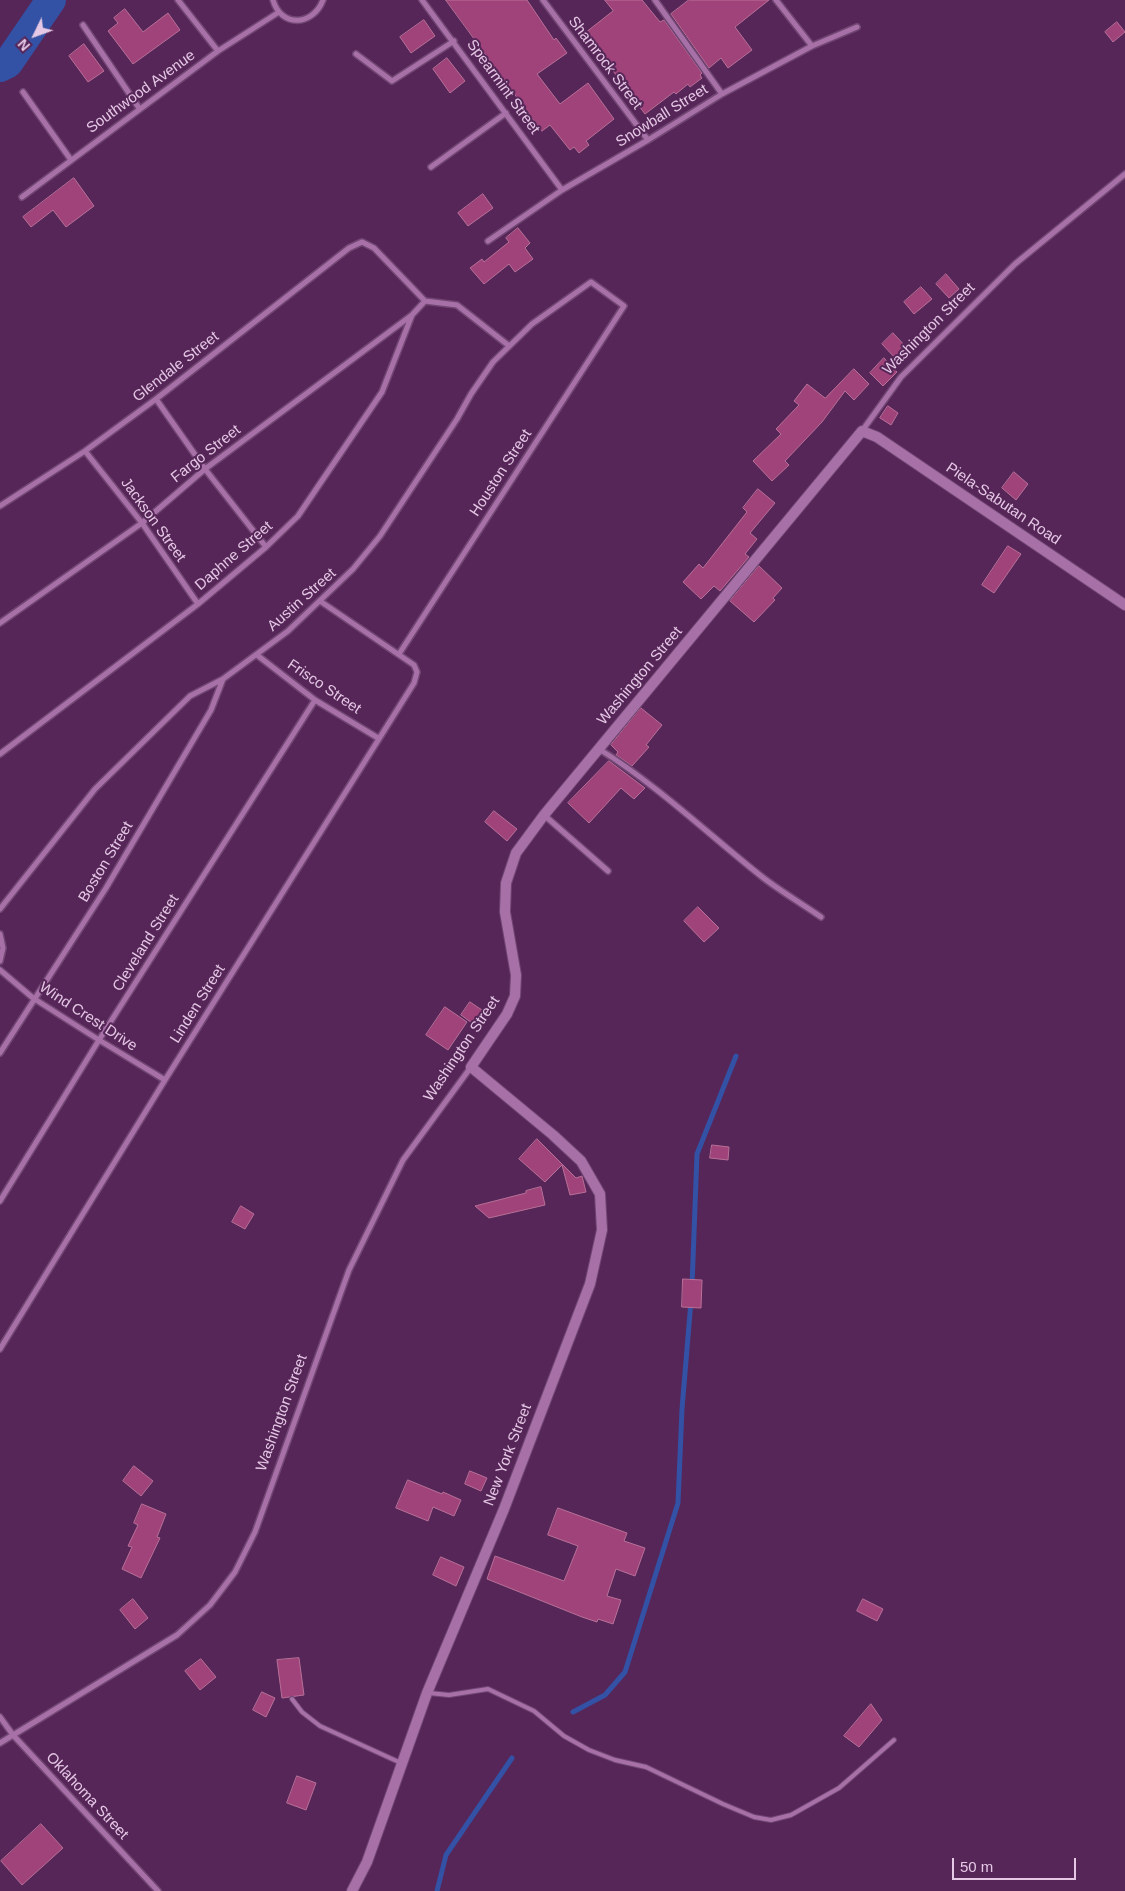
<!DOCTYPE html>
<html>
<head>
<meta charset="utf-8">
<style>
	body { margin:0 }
	#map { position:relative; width:1125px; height:1891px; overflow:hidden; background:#562658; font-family:Arial,sans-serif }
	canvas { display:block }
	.north { position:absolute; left:10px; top:10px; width:50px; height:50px; -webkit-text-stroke:4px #562658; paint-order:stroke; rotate:228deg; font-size:14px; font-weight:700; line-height:20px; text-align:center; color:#e5c8e5 }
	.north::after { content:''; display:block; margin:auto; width:18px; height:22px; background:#e5c8e5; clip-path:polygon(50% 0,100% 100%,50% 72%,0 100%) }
	.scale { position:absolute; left:952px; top:1858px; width:124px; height:22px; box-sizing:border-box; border:2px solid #e5c8e5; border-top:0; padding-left:6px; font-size:15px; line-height:18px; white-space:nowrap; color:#e5c8e5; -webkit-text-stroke:4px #562658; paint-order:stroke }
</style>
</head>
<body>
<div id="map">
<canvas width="1125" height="1891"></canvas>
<div class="north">N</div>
<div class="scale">50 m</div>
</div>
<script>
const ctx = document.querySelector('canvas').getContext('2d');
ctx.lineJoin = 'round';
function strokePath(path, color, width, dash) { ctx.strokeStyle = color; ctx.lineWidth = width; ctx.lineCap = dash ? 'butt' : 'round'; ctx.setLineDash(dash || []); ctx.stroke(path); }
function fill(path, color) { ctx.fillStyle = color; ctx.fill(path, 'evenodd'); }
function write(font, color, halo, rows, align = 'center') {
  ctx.font = font + ' Arial,sans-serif'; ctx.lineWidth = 4; ctx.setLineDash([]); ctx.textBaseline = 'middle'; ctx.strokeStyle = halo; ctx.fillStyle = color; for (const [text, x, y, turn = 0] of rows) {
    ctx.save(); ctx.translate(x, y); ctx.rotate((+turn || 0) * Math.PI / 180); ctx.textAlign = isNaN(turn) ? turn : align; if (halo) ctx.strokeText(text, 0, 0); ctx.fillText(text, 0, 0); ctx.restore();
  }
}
const stream = new Path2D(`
	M 692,1286 L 697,1154 L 736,1056
	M 573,1712 L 605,1695 L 625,1672 L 678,1503 L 682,1409 L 691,1301
	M 437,1891 L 446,1855 L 512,1758`);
const river = new Path2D(`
	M 0,67 L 8,63 L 51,0`);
const building = new Path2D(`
	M 446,0 L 527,0 L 554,40 L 556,38 L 567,53 L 537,74 L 560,104 L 588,83 L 614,119 L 586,141 L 589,145 L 579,153 L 574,147 L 570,150 L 550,125 L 542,131 Z
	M 605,0 L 642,0 L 660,22 L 664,20 L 702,73 L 700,75 L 702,78 L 690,87 L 688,84 L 676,94 L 674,92 L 645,114 L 585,33 L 613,11 Z
	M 689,0 L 769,0 L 735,27 L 752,50 L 728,68 L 721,58 L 709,68 L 671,14 Z
	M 125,9 L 143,32 L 168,13 L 180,30 L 133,64 L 108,31 L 118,23 L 114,18 Z
	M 424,20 L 435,36 L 411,53 L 400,37 Z
	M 1117,22 L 1125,32 L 1113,42 L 1105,32 Z
	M 84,44 L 104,71 L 88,82 L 69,56 Z
	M 447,58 L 465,81 L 450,93 L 433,69 Z
	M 74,178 L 94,206 L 66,227 L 53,210 L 31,227 L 23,217 Z
	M 483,194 L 493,208 L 468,226 L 458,213 Z
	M 518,228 L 530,243 L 525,248 L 533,259 L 515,272 L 509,264 L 484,284 L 470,268 L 482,259 L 484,262 L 509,242 L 506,238 Z
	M 946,274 L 959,289 L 949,298 L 936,284 Z
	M 921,287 L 932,299 L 914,314 L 904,302 Z
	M 893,333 L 908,349 L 897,360 L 882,344 Z
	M 884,358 L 897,372 L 883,386 L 870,373 Z
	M 854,369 L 869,384 L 854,400 L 845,391 L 822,422 L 785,461 L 789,465 L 772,481 L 753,461 L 781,434 L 776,429 L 799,405 L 794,401 L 807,384 L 825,398 Z
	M 888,406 L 898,413 L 891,425 L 880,418 Z
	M 1014,472 L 1028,484 L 1016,500 L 1002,488 Z
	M 758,489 L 775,503 L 750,533 L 757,539 L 745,554 L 749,557 L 720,591 L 714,586 L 701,599 L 683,582 L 699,564 L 703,568 L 747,512 L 743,508 Z
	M 1008,546 L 1021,554 L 994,593 L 982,585 Z
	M 759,566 L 782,588 L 773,598 L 775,600 L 754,622 L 730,601 Z
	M 641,708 L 662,725 L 646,745 L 649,747 L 632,766 L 616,755 L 618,752 L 611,745 Z
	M 609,761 L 645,788 L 634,799 L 621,788 L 589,823 L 568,803 Z
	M 494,811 L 517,829 L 507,841 L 485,822 Z
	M 698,907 L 719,928 L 704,942 L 684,921 Z
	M 470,1002 L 485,1012 L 476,1026 L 461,1015 Z
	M 445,1007 L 467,1022 L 448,1050 L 426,1035 Z
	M 537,1139 L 576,1178 L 582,1176 L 586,1192 L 570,1195 L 562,1165 L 545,1182 L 519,1159 Z
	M 712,1145 L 729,1147 L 728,1160 L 710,1158 Z
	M 541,1187 L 545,1205 L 489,1218 L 475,1206 L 526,1193 L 526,1191 Z
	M 241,1206 L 254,1214 L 245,1229 L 232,1222 Z
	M 683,1279 L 702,1280 L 701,1308 L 682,1307 Z
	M 134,1466 L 153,1481 L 141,1496 L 123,1481 Z
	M 470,1471 L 487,1478 L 481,1491 L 465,1484 Z
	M 408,1480 L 442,1494 L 443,1492 L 461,1500 L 454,1516 L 433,1507 L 428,1521 L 396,1508 Z
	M 142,1504 L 166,1514 L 157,1537 L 160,1538 L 141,1578 L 122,1569 L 132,1547 L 128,1546 L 138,1525 L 134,1523 Z
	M 558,1508 L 627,1533 L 624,1541 L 645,1548 L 635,1576 L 616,1569 L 607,1596 L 621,1600 L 613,1624 L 598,1619 L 597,1622 L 582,1617 L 487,1579 L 495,1556 L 564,1581 L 578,1546 L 548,1535 Z
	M 441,1557 L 464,1567 L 456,1586 L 433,1575 Z
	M 133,1599 L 148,1618 L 135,1629 L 120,1610 Z
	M 863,1599 L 883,1609 L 877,1621 L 857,1611 Z
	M 299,1658 L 304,1695 L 282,1698 L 277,1660 Z
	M 201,1659 L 216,1677 L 200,1690 L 185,1671 Z
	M 262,1692 L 275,1698 L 266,1717 L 253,1710 Z
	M 871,1704 L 882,1720 L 859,1747 L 844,1736 Z
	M 297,1776 L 316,1783 L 306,1810 L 287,1803 Z
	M 41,1824 L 63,1848 L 22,1885 L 1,1861 Z`);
const lane = new Path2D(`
	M 429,1693 L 449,1695 L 488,1689 L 534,1711 L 564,1736 L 589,1750 L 615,1760 L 646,1767 L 723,1804 L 754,1817 L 771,1820 L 791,1815 L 839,1788 L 894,1740
	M 292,1699 L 302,1712 L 320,1726 L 401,1763`);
const street = new Path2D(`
	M 178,0 L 218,51
	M 273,0 C 281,28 313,26 323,0
	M 422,0 L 562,190
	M 543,0 L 648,140
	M 655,0 L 722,94
	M 776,0 L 812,46
	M 83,25 L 139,108
	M 356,54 L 392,81 L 454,41
	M 23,92 L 71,160
	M 431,167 L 506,113
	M 22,197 L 218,51 L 279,12
	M 488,241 L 562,190 L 648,140 L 722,94 L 812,46 L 857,27
	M 156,399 L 205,469 L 266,547
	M 862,431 L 901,377 L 1015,264 L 1125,174
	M 85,451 L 142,523 L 198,604
	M 0,506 L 85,451 L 156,399 L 349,248 L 362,242 L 374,248 L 425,301 L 457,305 L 508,345
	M 0,623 L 142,523 L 205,469 L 412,315 L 425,301
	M 257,655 L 315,700 L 378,738
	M 599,749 C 657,785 707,833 761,876 C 780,891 801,903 821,917
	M 0,754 L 198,604 L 266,547 L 298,516 L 382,392 L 412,315
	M 544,815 L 608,871
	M 0,909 L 95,789 L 190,696 L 223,679 L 288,631 L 353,569 L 380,536 L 403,501 L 457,419 L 471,394 L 493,362 L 532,324 L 591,282 L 624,306 L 399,654
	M 0,934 L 3,948 L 0,961
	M 0,970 L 33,998 L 99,1040 L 165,1080
	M 0,1053 L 106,888 L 211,710 L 223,679
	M 0,1201 L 99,1040 L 315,700
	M 0,1349 L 165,1080 L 414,683 L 417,672 L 414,665 L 320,601
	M 0,1717 L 13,1735 L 158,1891
	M 0,1743 L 177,1635 L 210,1605 L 235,1572 L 255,1532 L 349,1270 L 403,1160 L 471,1067`);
const secondary = new Path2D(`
	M 352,1891 L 367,1862 L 427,1693 L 504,1509 L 590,1284 L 602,1230 L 600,1194 L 581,1161 L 553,1135 L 471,1067 L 507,1014 L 515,996 L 516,975 L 505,912 L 506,883 L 516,853 L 544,815 L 862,431 L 877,437 L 1125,605`);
const streetNames = [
	["Shamrock Street",605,63,53],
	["Spearmint Street",503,87,54],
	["Southwood Avenue",141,92,-36],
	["Snowball Street",662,116,-32],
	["Washington Street",929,329,-45],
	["Glendale Street",176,367,-38],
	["Fargo Street",206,454,-38],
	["Houston Street",501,473,-57],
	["Piela-Sabutan Road",1003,504,34],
	["Jackson Street",153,520,54],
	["Daphne Street",234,556,-41],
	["Austin Street",302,600,-42],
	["Washington Street",640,676,-50],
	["Frisco Street",324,687,34],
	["Boston Street",106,862,-59],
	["Cleveland Street",146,943,-58],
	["Linden Street",198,1004,-58],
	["Wind Crest Drive",88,1017,33],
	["Washington Street",462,1049,-56],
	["Washington Street",282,1413,-70],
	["New York Street",508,1455,-69],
	["Oklahoma Street",87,1796,47]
];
strokePath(stream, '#3351a5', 5);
strokePath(river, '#3351a5', 30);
fill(building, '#a1437b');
strokePath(building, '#b77097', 1);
strokePath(lane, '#714673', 6);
strokePath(street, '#714673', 8);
strokePath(secondary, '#714673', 12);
strokePath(lane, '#a771a8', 4);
strokePath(street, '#a771a8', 5);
strokePath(secondary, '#a771a8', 10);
write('15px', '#e5c8e5', '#562658', streetNames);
</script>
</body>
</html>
